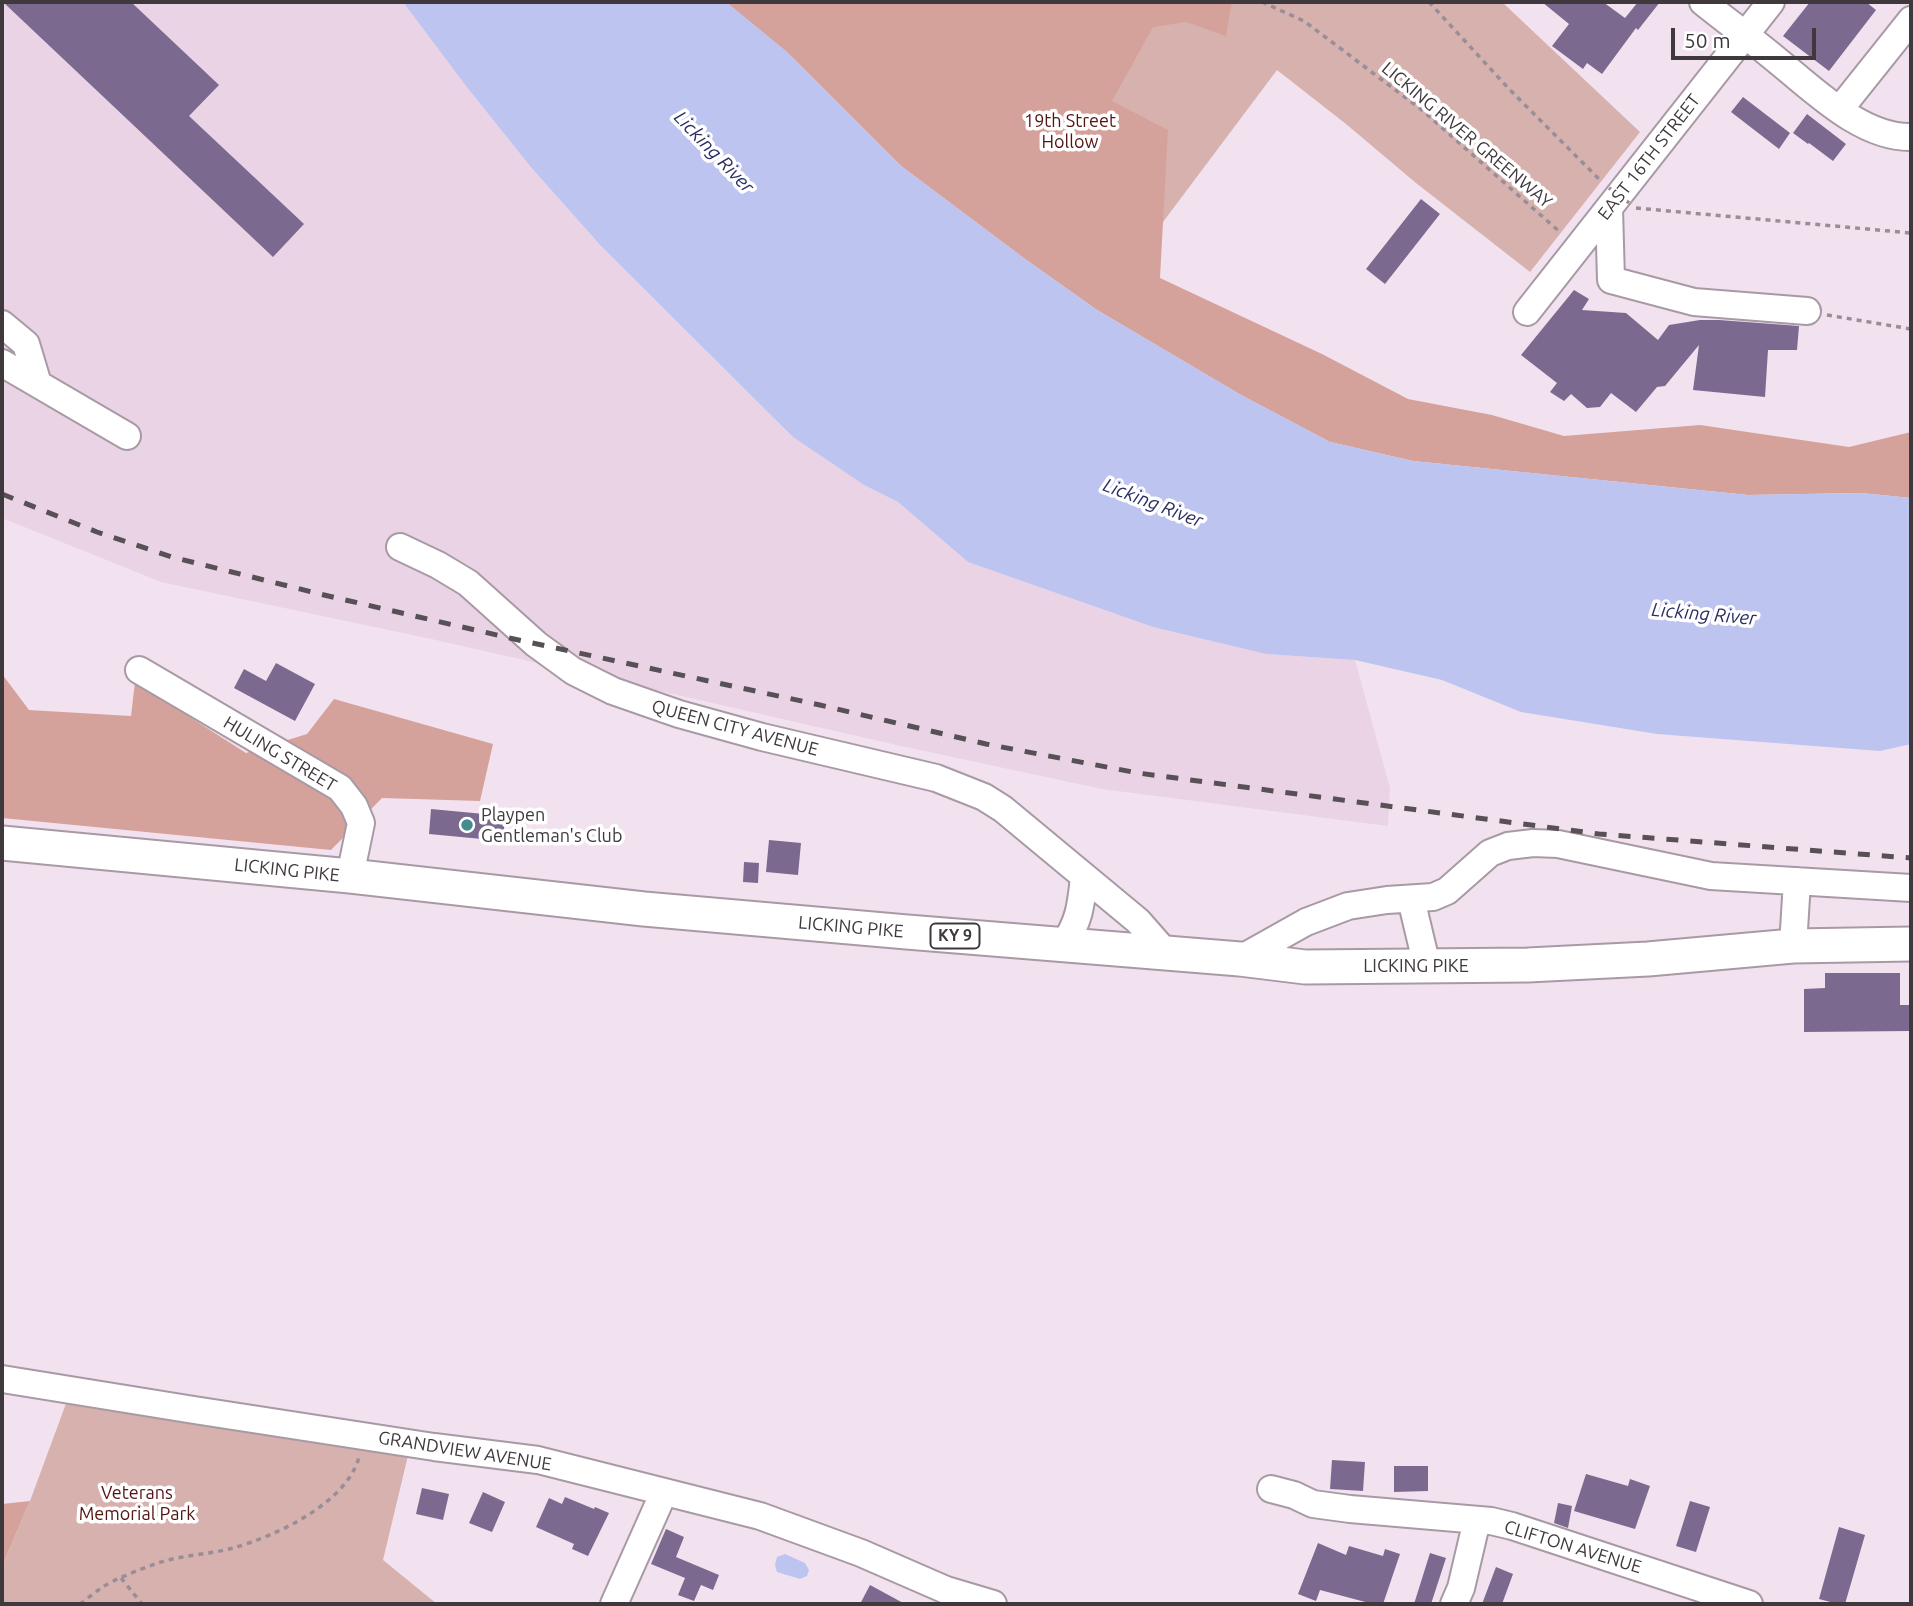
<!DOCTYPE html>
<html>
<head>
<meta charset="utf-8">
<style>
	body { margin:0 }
	#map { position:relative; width:1913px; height:1606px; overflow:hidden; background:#f2e2ef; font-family:Ubuntu,sans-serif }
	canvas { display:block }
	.frame { position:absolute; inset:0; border:4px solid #3f393d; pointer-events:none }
	.scale { position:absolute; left:1671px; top:28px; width:145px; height:32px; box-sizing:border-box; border:4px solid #3f393d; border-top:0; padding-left:9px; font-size:21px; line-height:24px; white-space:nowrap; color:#3f393d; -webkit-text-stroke:5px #fff; paint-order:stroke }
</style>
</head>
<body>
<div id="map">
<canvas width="1913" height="1606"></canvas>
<div class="frame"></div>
<div class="scale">50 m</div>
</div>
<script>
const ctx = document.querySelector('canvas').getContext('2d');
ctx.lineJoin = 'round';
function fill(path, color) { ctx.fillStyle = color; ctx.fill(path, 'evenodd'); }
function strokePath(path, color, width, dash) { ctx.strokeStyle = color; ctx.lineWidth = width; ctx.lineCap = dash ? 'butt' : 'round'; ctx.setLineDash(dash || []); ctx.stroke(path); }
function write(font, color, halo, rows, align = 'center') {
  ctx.font = font + ' Ubuntu,sans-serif'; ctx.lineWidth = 7; ctx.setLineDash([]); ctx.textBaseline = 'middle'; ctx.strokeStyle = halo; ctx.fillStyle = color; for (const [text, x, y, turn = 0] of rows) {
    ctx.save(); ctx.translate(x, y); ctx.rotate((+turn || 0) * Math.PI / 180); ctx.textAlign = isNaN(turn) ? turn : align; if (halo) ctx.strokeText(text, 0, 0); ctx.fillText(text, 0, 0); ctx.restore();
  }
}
const built = new Path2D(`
	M 2,2 L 403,2 L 466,86 L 530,166 L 601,246 L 793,437 L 864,485 L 898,502 L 968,562 L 1153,627 L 1266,654 L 1355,660 L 1390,788 L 1388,826 L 1102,789 L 901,746 L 436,640 L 161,582 L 2,518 Z`);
const green = new Path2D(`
	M 726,2 L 1502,2 L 1640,132 L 1530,272 L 1416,183 L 1346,124 L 1277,70 L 1097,310 Z
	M 71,1390 L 411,1443 L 383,1560 L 437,1604 L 2,1604 L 2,1566 L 30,1501 Z`);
const forest = new Path2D(`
	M 726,2 L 1232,2 L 1226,36 L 1186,22 L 1153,27 L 1112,101 L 1168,130 L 1160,278 L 1322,354 L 1408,399 L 1492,415 L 1564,436 L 1700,425 L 1849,447 L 1911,432 L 1911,498 L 1861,493 L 1748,495 L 1413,461 L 1330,442 L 1241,395 L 1097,310 L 1025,259 L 901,166 L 786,51 Z
	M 2,674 L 29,710 L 131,716 L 135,682 L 246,753 L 307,734 L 334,699 L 493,744 L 480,801 L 382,798 L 331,850 L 2,818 Z
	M 30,1501 L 2,1566 L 2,1504 Z`);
const water = new Path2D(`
	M 403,2 L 726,2 L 786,51 L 901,166 L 1025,259 L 1097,310 L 1241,395 L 1330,442 L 1413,461 L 1748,495 L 1861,493 L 1911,498 L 1911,744 L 1880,751 L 1657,734 L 1521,712 L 1442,680 L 1355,660 L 1266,654 L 1153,627 L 968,562 L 898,502 L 864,485 L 793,437 L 601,246 L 530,166 L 466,86 Z
	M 785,1554 L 805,1563 L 809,1570 L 807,1576 L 800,1579 L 777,1572 L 775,1565 L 777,1557 Z`);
const building = new Path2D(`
	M 3,2 L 131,2 L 219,85 L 189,116 L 304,224 L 273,257 Z
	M 1542,2 L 1603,2 L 1625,18 L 1638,2 L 1660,2 L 1638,30 L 1636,28 L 1602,74 L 1587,63 L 1583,69 L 1552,46 L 1569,24 Z
	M 1810,2 L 1866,2 L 1876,10 L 1829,71 L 1783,36 Z
	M 1743,97 L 1790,133 L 1779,149 L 1731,112 Z
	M 1807,114 L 1846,144 L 1833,161 L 1809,143 L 1808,144 L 1793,133 Z
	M 1421,199 L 1440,214 L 1385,284 L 1366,269 Z
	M 1574,290 L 1589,299 L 1582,310 L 1626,313 L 1658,340 L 1669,325 L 1700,320 L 1719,320 L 1799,326 L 1797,350 L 1768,350 L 1765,397 L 1693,390 L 1699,345 L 1665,386 L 1657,387 L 1636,412 L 1611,393 L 1600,407 L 1587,408 L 1571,394 L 1564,401 L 1550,392 L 1557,383 L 1521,355 Z
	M 276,663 L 315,684 L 295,721 L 234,688 L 244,669 L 266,681 Z
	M 431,809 L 505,816 L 503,841 L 429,834 Z
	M 769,840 L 801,843 L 798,875 L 766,872 Z
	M 744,862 L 759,863 L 758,883 L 743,882 Z
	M 1825,973 L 1900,973 L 1900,1005 L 1911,1005 L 1911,1031 L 1804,1032 L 1804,989 L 1825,988 Z
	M 1332,1460 L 1365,1462 L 1363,1491 L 1330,1489 Z
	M 1394,1466 L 1428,1466 L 1428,1491 L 1394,1492 Z
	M 1586,1474 L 1628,1486 L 1630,1479 L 1650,1486 L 1635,1529 L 1574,1511 Z
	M 422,1488 L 449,1494 L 443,1520 L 416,1514 Z
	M 483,1492 L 505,1502 L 492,1532 L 469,1523 Z
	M 565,1497 L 594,1509 L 595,1507 L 609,1513 L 588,1556 L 572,1549 L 574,1544 L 536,1527 L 549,1498 L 562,1504 Z
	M 1690,1501 L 1710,1507 L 1696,1552 L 1676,1546 Z
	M 1558,1503 L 1572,1506 L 1568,1528 L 1554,1523 Z
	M 1839,1527 L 1865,1535 L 1845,1604 L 1838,1604 L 1819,1599 Z
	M 666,1529 L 684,1537 L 676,1557 L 719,1575 L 713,1590 L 701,1585 L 694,1601 L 678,1595 L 685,1578 L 651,1564 Z
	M 1318,1543 L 1346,1555 L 1349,1546 L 1383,1556 L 1385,1549 L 1400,1554 L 1383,1604 L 1373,1604 L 1320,1590 L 1316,1601 L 1298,1594 Z
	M 1430,1553 L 1446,1558 L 1431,1604 L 1414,1604 Z
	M 1496,1567 L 1513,1574 L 1502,1604 L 1482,1604 Z
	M 870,1585 L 905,1604 L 860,1604 Z`);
const path = new Path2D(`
	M 1262,2 L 1304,21 L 1422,110 L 1561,233
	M 1429,2 L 1510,90 L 1602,182
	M 1636,208 L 1911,233
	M 1827,315 L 1911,329
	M 121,1578 L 142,1604
	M 80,1604 C 87,1599 94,1593 101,1588 C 115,1579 138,1570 155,1564 C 179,1555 208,1555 233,1548 C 276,1536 347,1503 359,1457`);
const minor = new Path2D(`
	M 1703,2 C 1728,22 1754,41 1779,62 C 1815,91 1862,138 1911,137
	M 1840,109 L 1911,20
	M 1609,208 L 1611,280 L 1694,302 L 1807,311
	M 1527,312 L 1771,2
	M 2,324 L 26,344 L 38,384
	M 2,363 L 127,436
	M 400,547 L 438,565 L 468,583 L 536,644 L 573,671 L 613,691 L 679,714 L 762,737 L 936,778 L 984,797 L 1003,809 L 1138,921 L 1166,953
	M 139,670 L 340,788 L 354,806 L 361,823 L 350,876
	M 1411,899 L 1427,966
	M 1064,944 C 1080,920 1081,904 1084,877
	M 1793,946 L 1797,881
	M 1240,959 L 1306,922 L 1348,906 L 1387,900 L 1433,897 L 1447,891 L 1490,853 L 1508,846 L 1533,843 L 1558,844 L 1711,876 L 1911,888
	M 2,1379 L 194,1410 L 434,1447 L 538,1460 L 760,1516 L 861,1553 L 946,1590 L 993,1604
	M 1271,1489 L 1294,1495 L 1313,1504 L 1350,1509 L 1491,1521 L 1512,1526 L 1749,1604
	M 614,1604 L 664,1492
	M 1454,1604 L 1461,1588 L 1477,1520`);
const major = new Path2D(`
	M 2,843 L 350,876 L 644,909 L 907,932 L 1240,959 L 1305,967 L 1528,965 L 1648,959 L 1793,946 L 1911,944`);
const rail = new Path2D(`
	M 2,494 L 97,532 L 172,557 L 324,595 L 514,639 L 820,705 L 986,744 L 1138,773 L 1599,834 L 1911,858`);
const pathBridge = new Path2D(`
	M 1609,188 L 1632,205`);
const markers = [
	[467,825,7,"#448c8d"]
];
const shields = [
	[955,936,49]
];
const shieldNames = [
	["KY 9",955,936]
];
const parkNames = [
	["19th Street",1070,121],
	["Hollow",1070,142],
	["Veterans",137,1493],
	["Memorial Park",137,1514]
];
const streetNames = [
	["LICKING RIVER GREENWAY",1467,135,40],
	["EAST 16TH STREET",1649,157,-52],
	["QUEEN CITY AVENUE",735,728,15],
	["HULING STREET",280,754,31],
	["LICKING PIKE",287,870,6],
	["LICKING PIKE",851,927,5],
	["LICKING PIKE",1416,966],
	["GRANDVIEW AVENUE",465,1451,9],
	["CLIFTON AVENUE",1573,1547,17]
];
const poiNames = [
	["Playpen",481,815],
	["Gentleman's Club",481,836]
];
const waterNames = [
	["Licking River",714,152,46],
	["Licking River",1153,503,21],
	["Licking River",1704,614,5]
];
fill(built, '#e9d3e5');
fill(green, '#d6b1ad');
fill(forest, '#d5a29b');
fill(water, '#bdc4f0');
fill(building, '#7b6990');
strokePath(minor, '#a89aa5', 30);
strokePath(major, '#a89aa5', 37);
strokePath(path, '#998e97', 3.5, [5, 5]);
strokePath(minor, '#fff', 26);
strokePath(major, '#fff', 33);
strokePath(rail, '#575055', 5, [12, 12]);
strokePath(pathBridge, '#998e97', 3.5, [5, 5]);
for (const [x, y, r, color] of markers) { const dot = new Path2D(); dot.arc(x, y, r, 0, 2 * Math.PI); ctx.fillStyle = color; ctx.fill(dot); strokePath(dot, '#fff', 2.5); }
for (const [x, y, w] of shields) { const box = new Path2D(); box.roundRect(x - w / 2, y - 12.5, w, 25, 5); ctx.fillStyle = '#fff'; ctx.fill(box); strokePath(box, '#3f393d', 2); }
write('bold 16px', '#3f393d', null, shieldNames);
write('18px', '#531513', '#fff', parkNames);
write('18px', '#3f393d', '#fff', streetNames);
write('18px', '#3f393d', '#fff', poiNames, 'left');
write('italic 19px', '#2b2d63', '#fff', waterNames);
</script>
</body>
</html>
